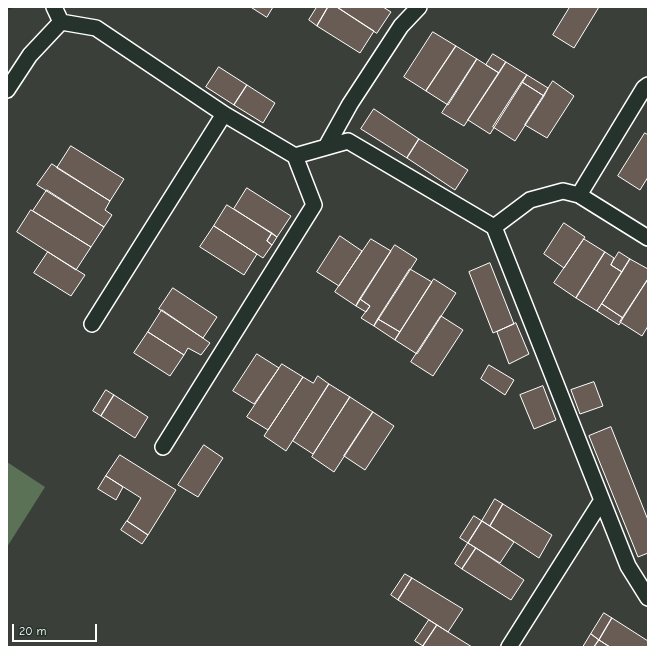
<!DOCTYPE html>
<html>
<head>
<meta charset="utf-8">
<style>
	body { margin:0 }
	#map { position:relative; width:655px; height:654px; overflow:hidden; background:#26332d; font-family:"Comic Neue",sans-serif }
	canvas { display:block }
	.frame { position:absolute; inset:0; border:8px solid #fff; pointer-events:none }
	.scale { position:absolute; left:12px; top:624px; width:85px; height:18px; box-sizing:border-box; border:2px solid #fff; border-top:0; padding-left:5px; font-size:12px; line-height:14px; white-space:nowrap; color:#fff; -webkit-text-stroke:3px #26332d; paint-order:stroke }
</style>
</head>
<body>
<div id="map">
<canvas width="655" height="654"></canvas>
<div class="frame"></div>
<div class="scale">20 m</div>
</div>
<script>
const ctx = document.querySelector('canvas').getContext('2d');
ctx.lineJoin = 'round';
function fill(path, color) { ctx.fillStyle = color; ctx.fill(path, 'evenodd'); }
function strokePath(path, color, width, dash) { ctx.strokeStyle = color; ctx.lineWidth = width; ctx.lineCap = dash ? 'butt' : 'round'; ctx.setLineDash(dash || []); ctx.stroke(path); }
const built = new Path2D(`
	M 15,7 L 648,7 L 648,647 L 7,647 L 7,11 Z`);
const green = new Path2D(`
	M 7,462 L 45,487 L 7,547 Z`);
const building = new Path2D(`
	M 251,7 L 273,7 L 267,17 Z
	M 317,7 L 328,7 L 317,26 L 309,20 Z
	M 328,7 L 337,7 L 374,31 L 360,53 L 317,26 Z
	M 337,7 L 383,7 L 391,12 L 377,33 Z
	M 570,7 L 599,7 L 574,48 L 553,35 Z
	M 433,32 L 456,46 L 426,91 L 404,77 Z
	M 456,46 L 477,59 L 448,105 L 426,91 Z
	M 493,54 L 506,62 L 499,73 L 486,65 Z
	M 477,59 L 499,73 L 464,126 L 442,113 Z
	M 506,62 L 527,75 L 490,134 L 468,120 Z
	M 219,67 L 247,85 L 234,105 L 206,87 Z
	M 527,75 L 548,88 L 544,96 L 522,82 Z
	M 553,81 L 574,96 L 547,138 L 525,125 Z
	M 522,82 L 544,96 L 515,141 L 493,127 Z
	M 247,85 L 275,103 L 263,123 L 234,105 Z
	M 374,109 L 419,139 L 407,158 L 361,129 Z
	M 645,133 L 648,135 L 648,177 L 640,190 L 618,176 Z
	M 419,139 L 468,170 L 455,190 L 407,158 Z
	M 71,146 L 124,179 L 110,201 L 57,168 Z
	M 52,164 L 110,201 L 105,210 L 112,215 L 104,227 L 37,185 Z
	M 247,188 L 291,216 L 277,237 L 234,209 Z
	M 47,190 L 104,227 L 91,247 L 33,211 Z
	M 227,205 L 272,233 L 267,241 L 272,245 L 263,258 L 214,226 Z
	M 31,210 L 91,247 L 76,270 L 17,232 Z
	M 564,223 L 585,237 L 564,268 L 544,254 Z
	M 214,226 L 257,254 L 244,275 L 200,247 Z
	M 272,233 L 277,237 L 272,245 L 267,241 Z
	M 340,236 L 362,251 L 339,286 L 317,272 Z
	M 371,239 L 391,251 L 356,306 L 335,292 Z
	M 584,239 L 605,252 L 576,298 L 554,283 Z
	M 395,245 L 417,259 L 374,326 L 361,318 L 370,306 L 360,299 Z
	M 48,252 L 85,275 L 71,296 L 34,273 Z
	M 605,252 L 614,258 L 611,265 L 622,272 L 597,311 L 576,298 Z
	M 619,252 L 630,259 L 622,272 L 611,265 Z
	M 630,259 L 648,269 L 648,279 L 623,318 L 602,304 Z
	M 490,263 L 514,324 L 493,333 L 469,272 Z
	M 410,269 L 432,282 L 400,332 L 378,319 Z
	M 434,279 L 456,293 L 417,354 L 395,340 Z
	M 648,279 L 648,326 L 642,336 L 620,322 Z
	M 173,288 L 217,317 L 203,338 L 159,309 Z
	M 360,299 L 370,306 L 366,312 L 356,306 Z
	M 602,304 L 623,318 L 619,325 L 597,311 Z
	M 162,310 L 210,343 L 201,355 L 188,348 L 184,355 L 148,332 Z
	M 441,316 L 463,330 L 433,376 L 411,362 Z
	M 378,319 L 400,332 L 395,340 L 374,326 Z
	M 516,323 L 529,354 L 509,364 L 497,332 Z
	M 148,332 L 184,355 L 170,376 L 134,353 Z
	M 257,354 L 279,368 L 254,404 L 233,391 Z
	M 282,364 L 303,377 L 268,430 L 247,417 Z
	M 489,365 L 514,380 L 505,395 L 481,379 Z
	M 318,376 L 329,384 L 286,451 L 264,436 L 303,377 L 313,383 Z
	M 594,382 L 603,406 L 580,414 L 571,390 Z
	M 329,384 L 350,397 L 313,454 L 293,441 Z
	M 543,386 L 556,420 L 534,429 L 520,395 Z
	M 106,390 L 114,395 L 101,416 L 93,411 Z
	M 114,395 L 148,417 L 135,438 L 101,416 Z
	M 350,397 L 373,412 L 334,472 L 312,457 Z
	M 373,412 L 394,426 L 365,470 L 344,456 Z
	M 611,427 L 648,520 L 648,553 L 638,557 L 589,436 Z
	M 204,445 L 223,458 L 198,497 L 178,485 Z
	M 120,455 L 176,490 L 148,535 L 127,521 L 141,498 L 106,476 Z
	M 106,476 L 123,487 L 116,500 L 98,489 Z
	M 495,499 L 503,504 L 490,526 L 482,521 Z
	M 503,504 L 552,535 L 539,558 L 490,526 Z
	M 474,516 L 482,521 L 468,543 L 460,538 Z
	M 127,521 L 148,535 L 142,544 L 121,530 Z
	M 482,521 L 514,542 L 500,563 L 468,543 Z
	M 468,543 L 476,548 L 462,569 L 455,564 Z
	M 476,548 L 524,580 L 511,600 L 462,569 Z
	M 405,574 L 412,578 L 398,600 L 391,595 Z
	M 412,578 L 463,609 L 448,632 L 398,600 Z
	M 604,613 L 612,618 L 599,640 L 591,634 Z
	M 612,618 L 648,641 L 648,647 L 610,647 L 599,640 Z
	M 429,620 L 437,625 L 423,646 L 415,641 Z
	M 437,625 L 448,632 L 472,647 L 426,647 L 423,646 Z
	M 591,634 L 599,640 L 594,647 L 583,647 Z
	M 599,640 L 610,647 L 594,647 Z`);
const service = new Path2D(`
	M 61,22 L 96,28 L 224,114 L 295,156 L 348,141 L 494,227 L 530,200 L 563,191 L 579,195 L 648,238
	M 7,90 L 30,55 L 61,22 L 54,7
	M 326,147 L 350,104 L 401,26 L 419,7
	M 579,195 L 644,88 L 648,85
	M 494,227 L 628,566 L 648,598
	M 92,324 L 224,114
	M 163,447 L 314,205 L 295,156
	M 509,647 L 602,500`);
fill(built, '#3a3f39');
fill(green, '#5b7257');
fill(building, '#685c55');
strokePath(building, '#fff', 1);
strokePath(service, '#fff', 18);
strokePath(service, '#26332d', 15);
</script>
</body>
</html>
